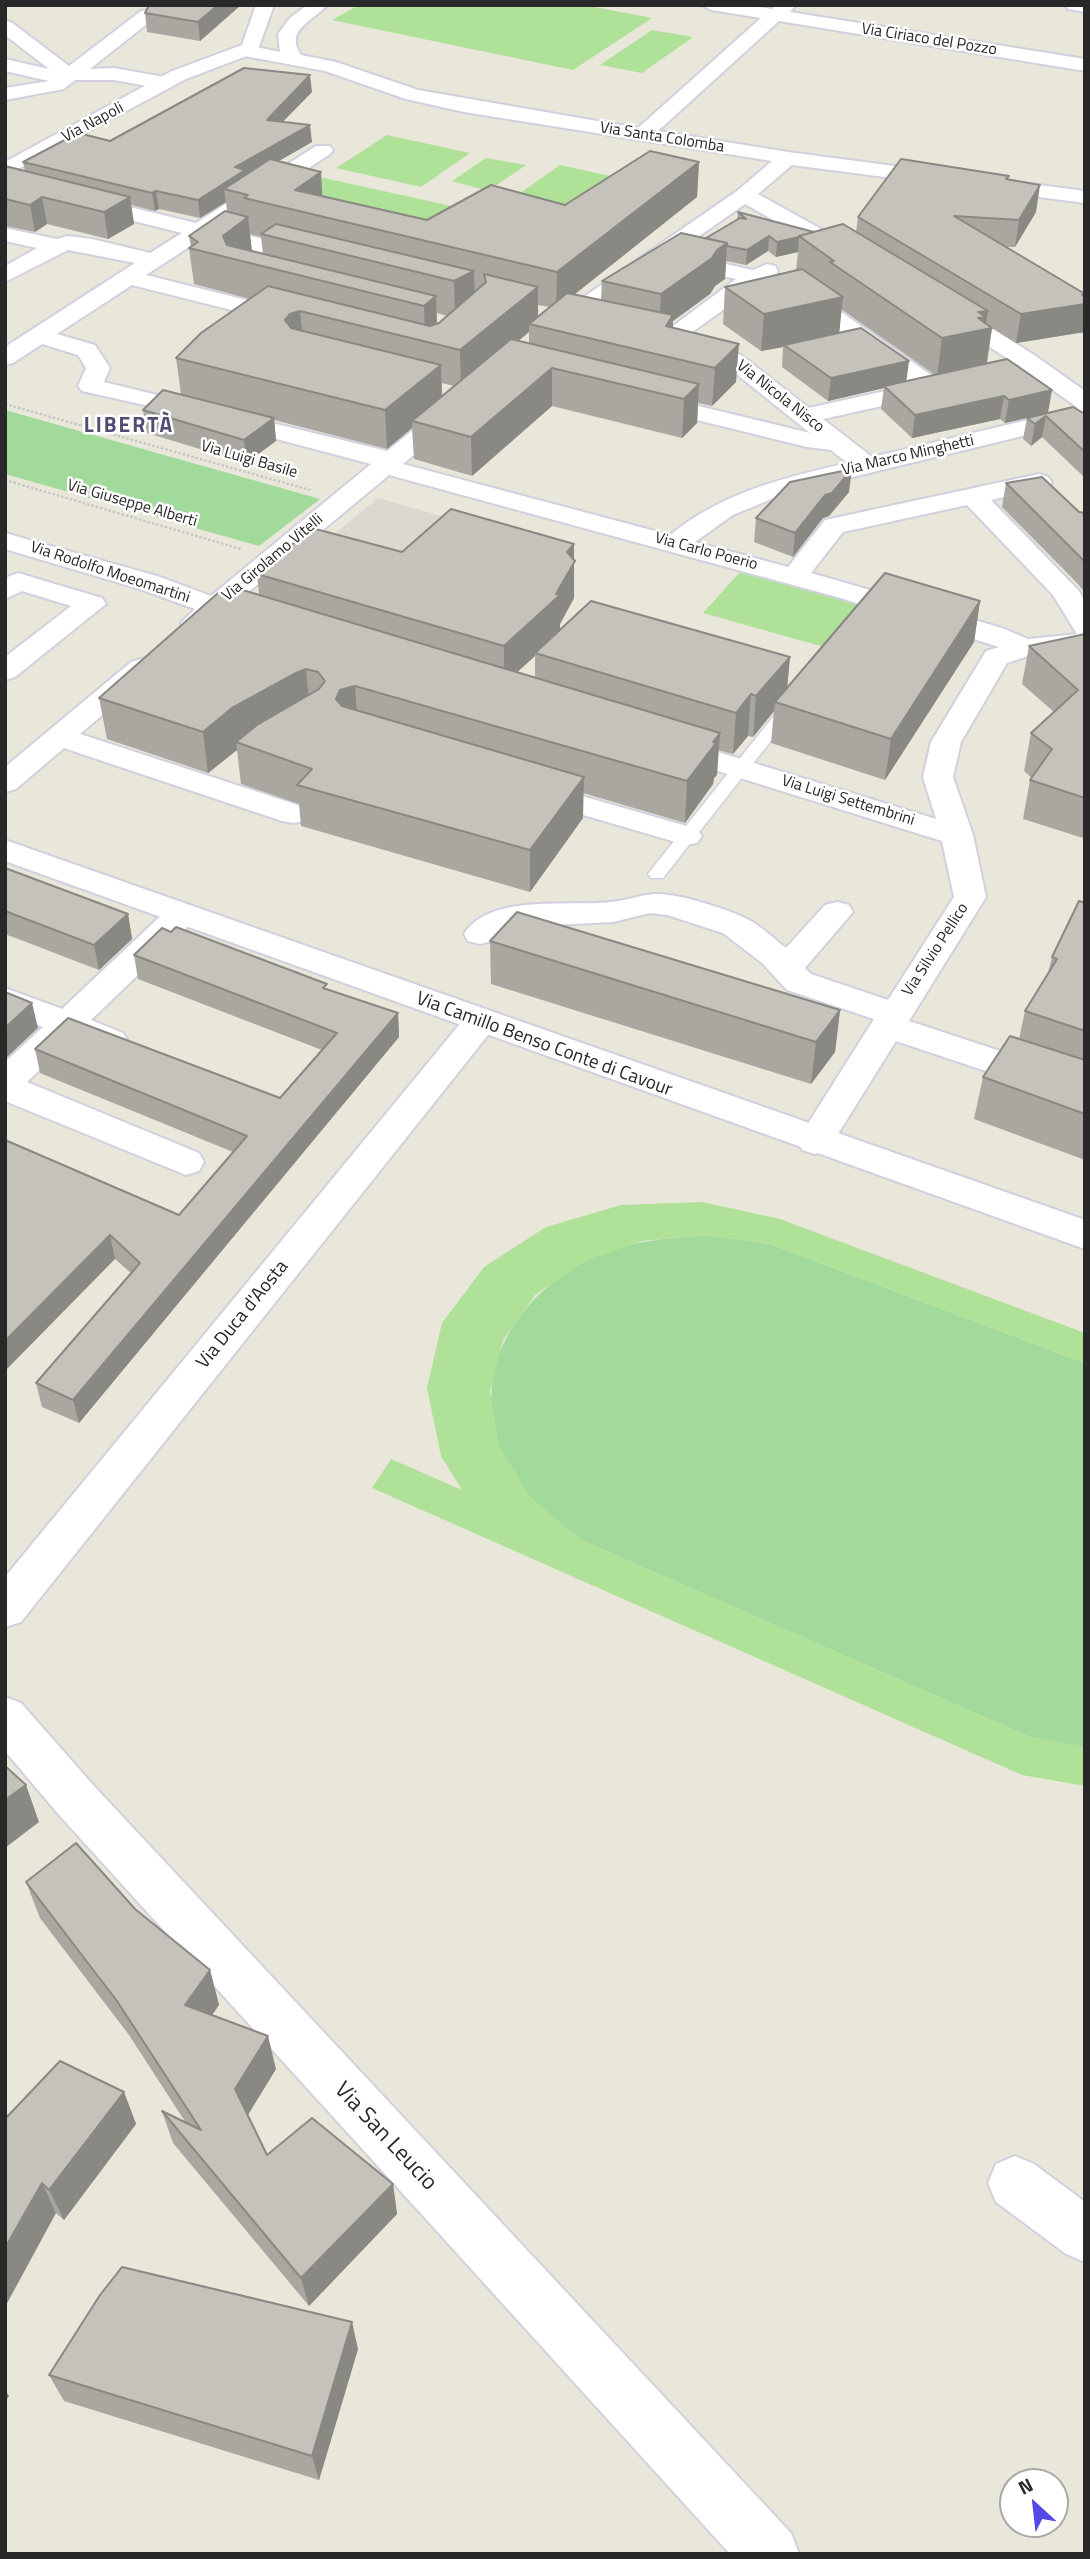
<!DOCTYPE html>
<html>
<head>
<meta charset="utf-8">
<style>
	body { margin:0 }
	#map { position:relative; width:1090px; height:2559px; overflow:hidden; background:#e9e6da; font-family:"Titillium Web",sans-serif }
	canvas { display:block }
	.frame { position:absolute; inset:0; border:7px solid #282828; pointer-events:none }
	.north { position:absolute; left:999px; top:2468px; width:70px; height:70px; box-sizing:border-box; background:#fff; border:2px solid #a9a9a9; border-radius:50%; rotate:333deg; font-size:19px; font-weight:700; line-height:28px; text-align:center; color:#282828 }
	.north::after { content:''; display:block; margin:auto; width:24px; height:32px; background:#5349e7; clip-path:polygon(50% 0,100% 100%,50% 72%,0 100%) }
</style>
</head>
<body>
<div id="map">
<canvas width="1090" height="2559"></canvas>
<div class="frame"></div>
<div class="north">N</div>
</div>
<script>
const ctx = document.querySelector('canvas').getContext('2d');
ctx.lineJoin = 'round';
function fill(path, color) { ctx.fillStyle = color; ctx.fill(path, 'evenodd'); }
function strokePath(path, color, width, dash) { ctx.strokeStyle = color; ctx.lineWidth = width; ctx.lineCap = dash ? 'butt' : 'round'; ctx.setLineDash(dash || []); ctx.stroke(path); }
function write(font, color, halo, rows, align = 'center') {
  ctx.font = font + ' "Titillium Web",sans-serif'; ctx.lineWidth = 5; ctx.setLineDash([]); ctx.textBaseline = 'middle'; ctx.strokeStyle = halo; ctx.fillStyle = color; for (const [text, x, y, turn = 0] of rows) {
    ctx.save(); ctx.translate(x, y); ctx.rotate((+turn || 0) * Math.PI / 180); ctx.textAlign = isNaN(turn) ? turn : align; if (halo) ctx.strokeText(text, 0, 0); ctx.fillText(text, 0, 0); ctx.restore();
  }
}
const green = new Path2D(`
	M 5,410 L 320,499 L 259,546 L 5,474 Z
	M 706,1235 L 770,1244 L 1085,1363 L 1085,1747 L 1032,1738 L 581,1540 C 564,1526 541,1512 528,1495 C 518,1481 503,1461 498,1445 C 475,1366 514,1302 582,1263 C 619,1241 664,1239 706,1235 Z`);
const pitch = new Path2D(`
	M 359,5 L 584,5 L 652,18 L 573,70 L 332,20 Z
	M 652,30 L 693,37 L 642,73 L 600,65 Z
	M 387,135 L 470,153 L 421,187 L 336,168 Z
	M 486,158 L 526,165 L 488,191 L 452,181 Z
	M 560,165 L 624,179 L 567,220 L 503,205 Z
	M 315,176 L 483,213 L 455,234 L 291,191 Z
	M 741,571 L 864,604 L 824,647 L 703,613 Z
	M 702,1202 L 780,1219 L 1085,1333 L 1085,1363 L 770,1244 L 706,1235 L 642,1241 L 583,1262 L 535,1295 L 503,1340 L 490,1392 L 499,1446 L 530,1497 L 581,1540 L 1032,1738 L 1085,1747 L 1085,1786 L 1022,1775 L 372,1488 L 391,1459 L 462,1490 L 441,1456 L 427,1388 L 442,1323 L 484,1267 L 546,1227 L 621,1205 Z`);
const plaza = new Path2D(`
	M 378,498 L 476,526 L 405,587 L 306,558 Z`);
const path = new Path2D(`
	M 5,404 L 310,490
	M 5,480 L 241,549`);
const service = new Path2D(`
	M 790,701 L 798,706 L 796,709 L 663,878 L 651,878 L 648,874 L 651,870 L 784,703 Z`);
const minor = new Path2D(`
	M 307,5 L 327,5 C 313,22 284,29 301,55 L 336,62 L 418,90 L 638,128 L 761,18 L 711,10 L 702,5 L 746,5 L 772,9 L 776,5 L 796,5 L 790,12 L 1085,59 L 1085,71 L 779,21 L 658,131 L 788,152 L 1085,191 L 1085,203 L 792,165 L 758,194 L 857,249 L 860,254 L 857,259 L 841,259 L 745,204 L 675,253 L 753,270 L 767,264 L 775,266 L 778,271 L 776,275 L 807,288 L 941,382 L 945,387 L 941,393 L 823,419 L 872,457 L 1078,408 L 1018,365 L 939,315 L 936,310 L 939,305 L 955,305 L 1034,355 L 1085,391 L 1085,421 L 786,493 L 733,515 L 695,542 L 788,567 L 825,520 L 1039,474 L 1048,477 L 1052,482 L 1048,487 L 991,500 L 1079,591 L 1085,602 L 1085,650 L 1028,656 L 1007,663 L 961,742 L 953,777 L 973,835 L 986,897 L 909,1021 L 1085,1079 L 1085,1104 L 896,1041 L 828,1150 L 815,1154 L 802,1150 L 797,1141 L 874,1019 L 787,990 L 762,963 L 723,933 L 667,915 L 650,913 L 613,922 L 515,927 L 492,941 L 480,944 L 468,941 L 464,934 C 490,893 568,907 611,902 C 632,900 648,891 669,895 C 688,897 730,910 747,919 C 761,926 773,938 786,948 L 825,905 L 837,902 L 849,905 L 853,912 L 805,968 L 811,974 L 888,1000 L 954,897 L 942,841 L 657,752 L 653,746 L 657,740 L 668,737 L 679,740 L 936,819 L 923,777 L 931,742 L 986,651 L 999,647 L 837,597 L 389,475 L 234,604 L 242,607 L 246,613 L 242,619 L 232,621 L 219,618 C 207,627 200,633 185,629 L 181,623 L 195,609 L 140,589 L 5,549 L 5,533 L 160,577 L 211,596 L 371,464 L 167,410 L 82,391 L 78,386 L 86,368 L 78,355 L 42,344 L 13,363 L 5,365 L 5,347 L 135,263 L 68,250 L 5,282 L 5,266 L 37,248 L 5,241 L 5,228 L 57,239 L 68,236 L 92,239 L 150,253 L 182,233 L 5,189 L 5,177 L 196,223 L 316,146 L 330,146 L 333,150 L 330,154 L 218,228 L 320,253 L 323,258 L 320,263 L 312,265 L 203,238 L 146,275 L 299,313 L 302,318 L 299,323 L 291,325 L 132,285 L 57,334 L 95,345 L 110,368 L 104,382 L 387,451 L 445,404 L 454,402 L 463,404 L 466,409 L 463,414 L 403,464 L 670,535 C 723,492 783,478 847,463 L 831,450 L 807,447 L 636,405 L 633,400 L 636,395 L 645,393 L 810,433 L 725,365 L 679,351 L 675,346 L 678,343 L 665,348 L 657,346 L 653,341 L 736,279 L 668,264 L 665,259 L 559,333 L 543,333 L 539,328 L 737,191 L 772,161 L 464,112 L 406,99 L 325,71 L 239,55 L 237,51 L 239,47 L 246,45 L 280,52 L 278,34 L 290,18 ZM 759,284 L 772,287 L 791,298 L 912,385 L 809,408 L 741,355 L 687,339 L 680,341 ZM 967,505 L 1053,595 L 1077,634 L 1028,639 L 1002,628 L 811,573 L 843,532 Z
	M 1065,5 L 1085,5 L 1085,12 L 1068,9 Z
	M 147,10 L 156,15 L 153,19 L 90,69 L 114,68 L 164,77 L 171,79 L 174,83 L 171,87 L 164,89 L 114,80 L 75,80 L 64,89 L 5,100 L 5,88 L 49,81 L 5,71 L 5,59 L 49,69 L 5,35 L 5,21 L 11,22 L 69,66 L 141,11 Z
	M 18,573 L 102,598 L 106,604 L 15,677 L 5,680 L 5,657 L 71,606 L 22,591 L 5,599 L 5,578 Z
	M 141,659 L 151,662 L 155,668 L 151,674 L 80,734 L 304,807 L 308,814 L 304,821 L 293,823 L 282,821 L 64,748 L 16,789 L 5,792 L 5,767 L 131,662 Z
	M 533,782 L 697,829 L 702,836 L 697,843 L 686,845 L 522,797 L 518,791 L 522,785 Z
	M 181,905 L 193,908 L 197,915 L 193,922 L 91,1020 L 123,1033 L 128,1041 L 123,1049 L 111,1053 L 72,1039 L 27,1082 L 199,1153 L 204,1162 L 199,1171 L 186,1175 L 5,1101 L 5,1062 L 43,1027 L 5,1012 L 5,988 L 62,1009 L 169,908 Z
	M 480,1011 L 492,1014 L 497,1022 L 492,1030 L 21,1622 L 5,1627 L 5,1577 L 468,1014 Z
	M 5,1697 L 21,1703 L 94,1786 L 791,2533 L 799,2554 L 730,2554 L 60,1816 L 5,1751 Z
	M 1015,2156 L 1034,2164 L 1085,2202 L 1085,2262 L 1066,2254 L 996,2202 L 988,2183 L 996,2164 Z`);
const tertiary = new Path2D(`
	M 256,5 L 274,5 L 257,52 L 186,79 L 5,176 L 5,162 L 172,71 L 242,45 Z`);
const secondary = new Path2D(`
	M 5,840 L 1085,1220 L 1085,1249 L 5,861 Z`);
const wall = new Path2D(`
	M 149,5 L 241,5 L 200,41 L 147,32 L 145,13 Z
	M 312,92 L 283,121 L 312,142 L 278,161 L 323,196 L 427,220 L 565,205 L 699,162 L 697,197 L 575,294 L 601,300 L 602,281 L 706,238 L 737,220 L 738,212 L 814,232 L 856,232 L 858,217 L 1008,180 L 1036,212 L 1015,247 L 1006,247 L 1085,294 L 1085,332 L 1016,343 L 992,328 L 987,363 L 1048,413 L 1005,423 L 1000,419 L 912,438 L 881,409 L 884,388 L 828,401 L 782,367 L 783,347 L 761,351 L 723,324 L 725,287 L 796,270 L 798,252 L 776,257 L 768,251 L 746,265 L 726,261 L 725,279 L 715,286 L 710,294 L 673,321 L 673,327 L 736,382 L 712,406 L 698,403 L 697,423 L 682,438 L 552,406 L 472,476 L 414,459 L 412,428 L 387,449 L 274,420 L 276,441 L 246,463 L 147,433 L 143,410 L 181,394 L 176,358 L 250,299 L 194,284 L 189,248 L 191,247 L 189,236 L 227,212 L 226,202 L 200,218 L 159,209 L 155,211 L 131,205 L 134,224 L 108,239 L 47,224 L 35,232 L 5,226 L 5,166 L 25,171 L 23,162 ZM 250,234 L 261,237 L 263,254 L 252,251 ZM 538,305 L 549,307 L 538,317 ZM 841,309 L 935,375 L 906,381 L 839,332 ZM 437,313 L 447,316 L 439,323 L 437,324 ZM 529,332 L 529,343 L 518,341 L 524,336 ZM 442,383 L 454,386 L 442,396 Z
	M 1073,407 L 1085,414 L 1085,478 L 1042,437 L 1031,446 L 1023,439 L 1027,418 Z
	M 1006,483 L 1079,512 L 1085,513 L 1085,593 L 1078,584 L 1002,507 Z
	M 849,492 L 829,516 L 823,518 L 793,557 L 754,542 L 756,518 Z
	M 574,544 L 574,598 L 560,624 L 560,630 L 790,657 L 787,689 L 980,601 L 974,642 L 885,780 L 771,743 L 774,711 L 753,737 L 748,736 L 733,754 L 718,750 L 717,775 L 714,778 L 713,784 L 685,823 L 583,793 L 583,818 L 530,892 L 301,826 L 299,804 L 241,784 L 237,750 L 208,773 L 107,739 L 99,698 L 226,596 L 259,595 L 257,574 L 402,552 ZM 535,656 L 535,678 L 517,672 Z
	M 1085,634 L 1085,836 L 1083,838 L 1023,819 L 1030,780 L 1032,778 L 1024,771 L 1031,733 L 1054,712 L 1022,684 L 1029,646 Z
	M 5,868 L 128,914 L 132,939 L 99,970 L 5,934 Z
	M 1085,903 L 1085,1160 L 974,1119 L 983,1077 L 1019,1039 L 1025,1011 L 1048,973 L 1052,957 Z
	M 490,941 L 840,1010 L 835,1052 L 811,1084 L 491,984 Z
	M 134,955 L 328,989 L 398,1013 L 399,1037 L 79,1423 L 42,1407 L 36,1383 L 131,1273 L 115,1259 L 5,1140 L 179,1215 L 233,1152 L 40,1073 L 35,1049 L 280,1098 L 322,1050 L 138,979 Z
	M 26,1882 L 135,1909 L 210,1970 L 219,2005 L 212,2015 L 276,2069 L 248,2115 L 267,2155 L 393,2184 L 397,2214 L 309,2306 L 173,2143 L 162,2111 L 186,2123 L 129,2035 L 40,1918 Z
	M 124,2092 L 136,2124 L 64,2220 L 56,2213 L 5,2119 Z
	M 358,2349 L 319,2480 L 64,2401 L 49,2375 Z`);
const shadedWall = new Path2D(`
	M 218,5 L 241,5 L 200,41 L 198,22 Z
	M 310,75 L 312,92 L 268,137 L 267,120 Z
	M 310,125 L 312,142 L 246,180 L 224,189 L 226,202 L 200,218 L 198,200 L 235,167 Z
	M 699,162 L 697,197 L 556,309 L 557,272 Z
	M 321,172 L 323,208 L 295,190 Z
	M 1040,185 L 1036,212 L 1015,247 L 1019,220 Z
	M 156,191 L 159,209 L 155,211 L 152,193 Z
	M 42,197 L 47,224 L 35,232 L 30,205 Z
	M 130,197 L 134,224 L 108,239 L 104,212 Z
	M 248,217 L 252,253 L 226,257 L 223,236 Z
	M 769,236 L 768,251 L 746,265 L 747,250 Z
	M 799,237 L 798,252 L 776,257 L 777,242 Z
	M 727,243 L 725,279 L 715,286 L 710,294 L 673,321 L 672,353 L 659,331 L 661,294 L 717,250 Z
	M 474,271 L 475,308 L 455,318 L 454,281 Z
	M 538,287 L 538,324 L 529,324 L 529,332 L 461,388 L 460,350 Z
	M 436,296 L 437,333 L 425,342 L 424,306 Z
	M 843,297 L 839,335 L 784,345 L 783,347 L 761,351 L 764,314 Z
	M 1085,304 L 1085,332 L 1016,343 L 1021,314 Z
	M 300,311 L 304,348 L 285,320 L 290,314 Z
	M 988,311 L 985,329 L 992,328 L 986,366 L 937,376 L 942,338 L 978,312 Z
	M 739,344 L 736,382 L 712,406 L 715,368 Z
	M 909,361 L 906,384 L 884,386 L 884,388 L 828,401 L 831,378 Z
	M 441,365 L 442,403 L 412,421 L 412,428 L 387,449 L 385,410 Z
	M 552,368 L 552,406 L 472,476 L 471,437 Z
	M 699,384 L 697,423 L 682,438 L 684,399 Z
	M 1052,390 L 1048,413 L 1005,423 L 1009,400 Z
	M 1004,396 L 1000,419 L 912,438 L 915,415 Z
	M 1046,416 L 1042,437 L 1031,446 L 1035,424 Z
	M 274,418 L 276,441 L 246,463 L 244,440 Z
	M 852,469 L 849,492 L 829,516 L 823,518 L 793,557 L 795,533 L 825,495 Z
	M 574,544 L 574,598 L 560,624 L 560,633 L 535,653 L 535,656 L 504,684 L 504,646 L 567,552 Z
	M 980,601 L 974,642 L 885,780 L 891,739 Z
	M 790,657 L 786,698 L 775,702 L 774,711 L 753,737 L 756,696 Z
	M 306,669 L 310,710 L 236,742 L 237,750 L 208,773 L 203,732 L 232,708 L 296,673 Z
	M 355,686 L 358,727 L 336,699 L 340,690 Z
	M 751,694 L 748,736 L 733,754 L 736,713 Z
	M 720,733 L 717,775 L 714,778 L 713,784 L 685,823 L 687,781 L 713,742 Z
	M 584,777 L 583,818 L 530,892 L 530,850 Z
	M 128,914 L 132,939 L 99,970 L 94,945 Z
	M 32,1003 L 38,1028 L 5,1059 L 5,1028 Z
	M 840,1010 L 835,1052 L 811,1084 L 816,1042 Z
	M 398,1013 L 399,1037 L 79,1423 L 73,1400 Z
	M 110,1235 L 115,1259 L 5,1371 L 5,1341 Z
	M 26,1785 L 39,1822 L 5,1848 L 5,1800 Z
	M 210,1970 L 219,2005 L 195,2039 L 185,2005 Z
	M 268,2036 L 276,2069 L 244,2121 L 235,2089 Z
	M 124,2092 L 136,2124 L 64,2220 L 49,2190 Z
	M 42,2183 L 56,2213 L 5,2307 L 5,2248 Z
	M 393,2184 L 397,2214 L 309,2306 L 301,2278 Z
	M 352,2322 L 358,2349 L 319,2480 L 312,2456 Z
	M 5,2390 L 9,2396 L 5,2402 Z`);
const building = new Path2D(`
	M 149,5 L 218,5 L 198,22 L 145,13 Z
	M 244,68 L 310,75 L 267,120 L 310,125 L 235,167 L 245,170 L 198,200 L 156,191 L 152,193 L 23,162 L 78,133 L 110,141 Z
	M 650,151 L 699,162 L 557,272 L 244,198 L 248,195 L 224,189 L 270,159 L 321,172 L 295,190 L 427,220 L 491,185 L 565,205 Z
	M 901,159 L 1009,176 L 1006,179 L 1040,185 L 1019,220 L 954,216 L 1085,294 L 1085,295 L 1082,295 L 1085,297 L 1085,304 L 1021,314 L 858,217 Z
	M 5,166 L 130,197 L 104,212 L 42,197 L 30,205 L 5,199 Z
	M 225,211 L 248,217 L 223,236 L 227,245 L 436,296 L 424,306 L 189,248 L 198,242 L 189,236 Z
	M 738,212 L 814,232 L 799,236 L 799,237 L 777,242 L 769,236 L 747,250 L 727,246 L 727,243 L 706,238 L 740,218 L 746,219 Z
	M 276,224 L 474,271 L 454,281 L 261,234 Z
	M 843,224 L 988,311 L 978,312 L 986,317 L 978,318 L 992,328 L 942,338 L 830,262 L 834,261 L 799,236 Z
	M 681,233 L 727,243 L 717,250 L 712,258 L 661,294 L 602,281 Z
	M 802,269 L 843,297 L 764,314 L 725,287 Z
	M 484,274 L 538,287 L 460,350 L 300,311 L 290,314 L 285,320 L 291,328 L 441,365 L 385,410 L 176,358 L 201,333 L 268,286 L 430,326 L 439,323 L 486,282 Z
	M 567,293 L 673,315 L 666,326 L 739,344 L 715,368 L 529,324 Z
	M 861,328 L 909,361 L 831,378 L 784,345 Z
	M 511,339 L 699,384 L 684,399 L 552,368 L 471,437 L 412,421 Z
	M 1007,359 L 1052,390 L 1009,400 L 1004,396 L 915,415 L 884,386 Z
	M 163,390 L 274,418 L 244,440 L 143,410 Z
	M 1073,407 L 1085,414 L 1085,452 L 1046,416 L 1035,424 L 1027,418 Z
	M 852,469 L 832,493 L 825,495 L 795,533 L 756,518 L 790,482 Z
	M 1042,477 L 1079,512 L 1085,513 L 1085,562 L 1006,483 Z
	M 451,509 L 574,544 L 567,552 L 575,561 L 556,594 L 560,595 L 504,646 L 257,574 L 312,528 L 402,552 Z
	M 885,573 L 980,601 L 891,739 L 775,702 Z
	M 236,588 L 720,733 L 713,742 L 716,743 L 687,781 L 355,686 L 340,690 L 336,699 L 342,706 L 584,777 L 530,850 L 297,785 L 312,769 L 236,742 L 257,725 L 319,689 L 325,681 L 318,672 L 306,669 L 296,673 L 232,708 L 203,732 L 99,698 L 218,593 L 226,596 Z
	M 591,601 L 790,657 L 756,696 L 751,694 L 736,713 L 535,653 Z
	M 1085,634 L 1085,798 L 1030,780 L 1052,749 L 1031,733 L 1078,690 L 1029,646 Z
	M 5,868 L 128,914 L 94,945 L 5,911 Z
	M 1079,901 L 1085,903 L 1085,1031 L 1025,1011 L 1057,959 L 1052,957 Z
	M 517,912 L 840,1010 L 816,1042 L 490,941 Z
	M 176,927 L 327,984 L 323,988 L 398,1013 L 73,1400 L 36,1383 L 140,1263 L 110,1235 L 5,1341 L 5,1140 L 179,1215 L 247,1136 L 35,1049 L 68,1018 L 280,1098 L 337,1033 L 134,955 L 162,928 L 171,932 Z
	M 5,992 L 32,1003 L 5,1028 Z
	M 1010,1036 L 1085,1060 L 1085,1114 L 983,1077 Z
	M 5,1766 L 26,1785 L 5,1800 Z
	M 76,1843 L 135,1909 L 210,1970 L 185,2005 L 268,2036 L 235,2089 L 267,2155 L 312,2118 L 393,2184 L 301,2278 L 162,2111 L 201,2130 L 117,2001 L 26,1882 Z
	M 60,2061 L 124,2092 L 49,2190 L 42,2183 L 5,2248 L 5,2119 Z
	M 122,2267 L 352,2322 L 312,2456 L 49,2375 L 100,2295 Z`);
const farStreetnames = [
	["Via Ciriaco del Pozzo",929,40,9],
	["Via Napoli",93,123,-28],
	["Via Santa Colomba",662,138,9],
	["Via Nicola Nisco",780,397,38],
	["Via Marco Minghetti",908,456,-13],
	["Via Luigi Basile",249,460,16],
	["Via Giuseppe Alberti",132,504,16],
	["Via Carlo Poerio",706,552,15],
	["Via Girolamo Vitelli",273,558,-40],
	["Via Rodolfo Moeomartini",110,573,18],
	["Via Luigi Settembrini",848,801,17],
	["Via Silvio Pellico",936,950,-57]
];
const streetNames = [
	["Via Camillo Benso Conte di Cavour",544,1045,20],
	["Via Duca d'Aosta",243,1315,-51]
];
const farDistrictnames = [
	["LIBERTÀ",129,427]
];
const nearStreetnames = [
	["Via San Leucio",385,2137,47]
];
fill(green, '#a2da9c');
fill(pitch, '#b0e198');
fill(plaza, '#dad8d1');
strokePath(service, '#d1d0df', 3);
strokePath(minor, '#d1d0df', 4);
strokePath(tertiary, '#d1d0df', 4);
strokePath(secondary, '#d1d0df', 4);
strokePath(path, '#c7c7c7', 2.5, [2.5, 2]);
fill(service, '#fff');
fill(minor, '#fff');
fill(tertiary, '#fff');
fill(secondary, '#fff');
fill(wall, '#a9a7a0');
fill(shadedWall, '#898882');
fill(building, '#c4c2ba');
strokePath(building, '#898882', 2);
write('16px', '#282828', '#fff', farStreetnames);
write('19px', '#282828', '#fff', streetNames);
ctx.letterSpacing = '2px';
write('bold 21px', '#504d73', '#fff', farDistrictnames);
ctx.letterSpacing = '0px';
write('23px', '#282828', '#fff', nearStreetnames);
</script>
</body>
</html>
